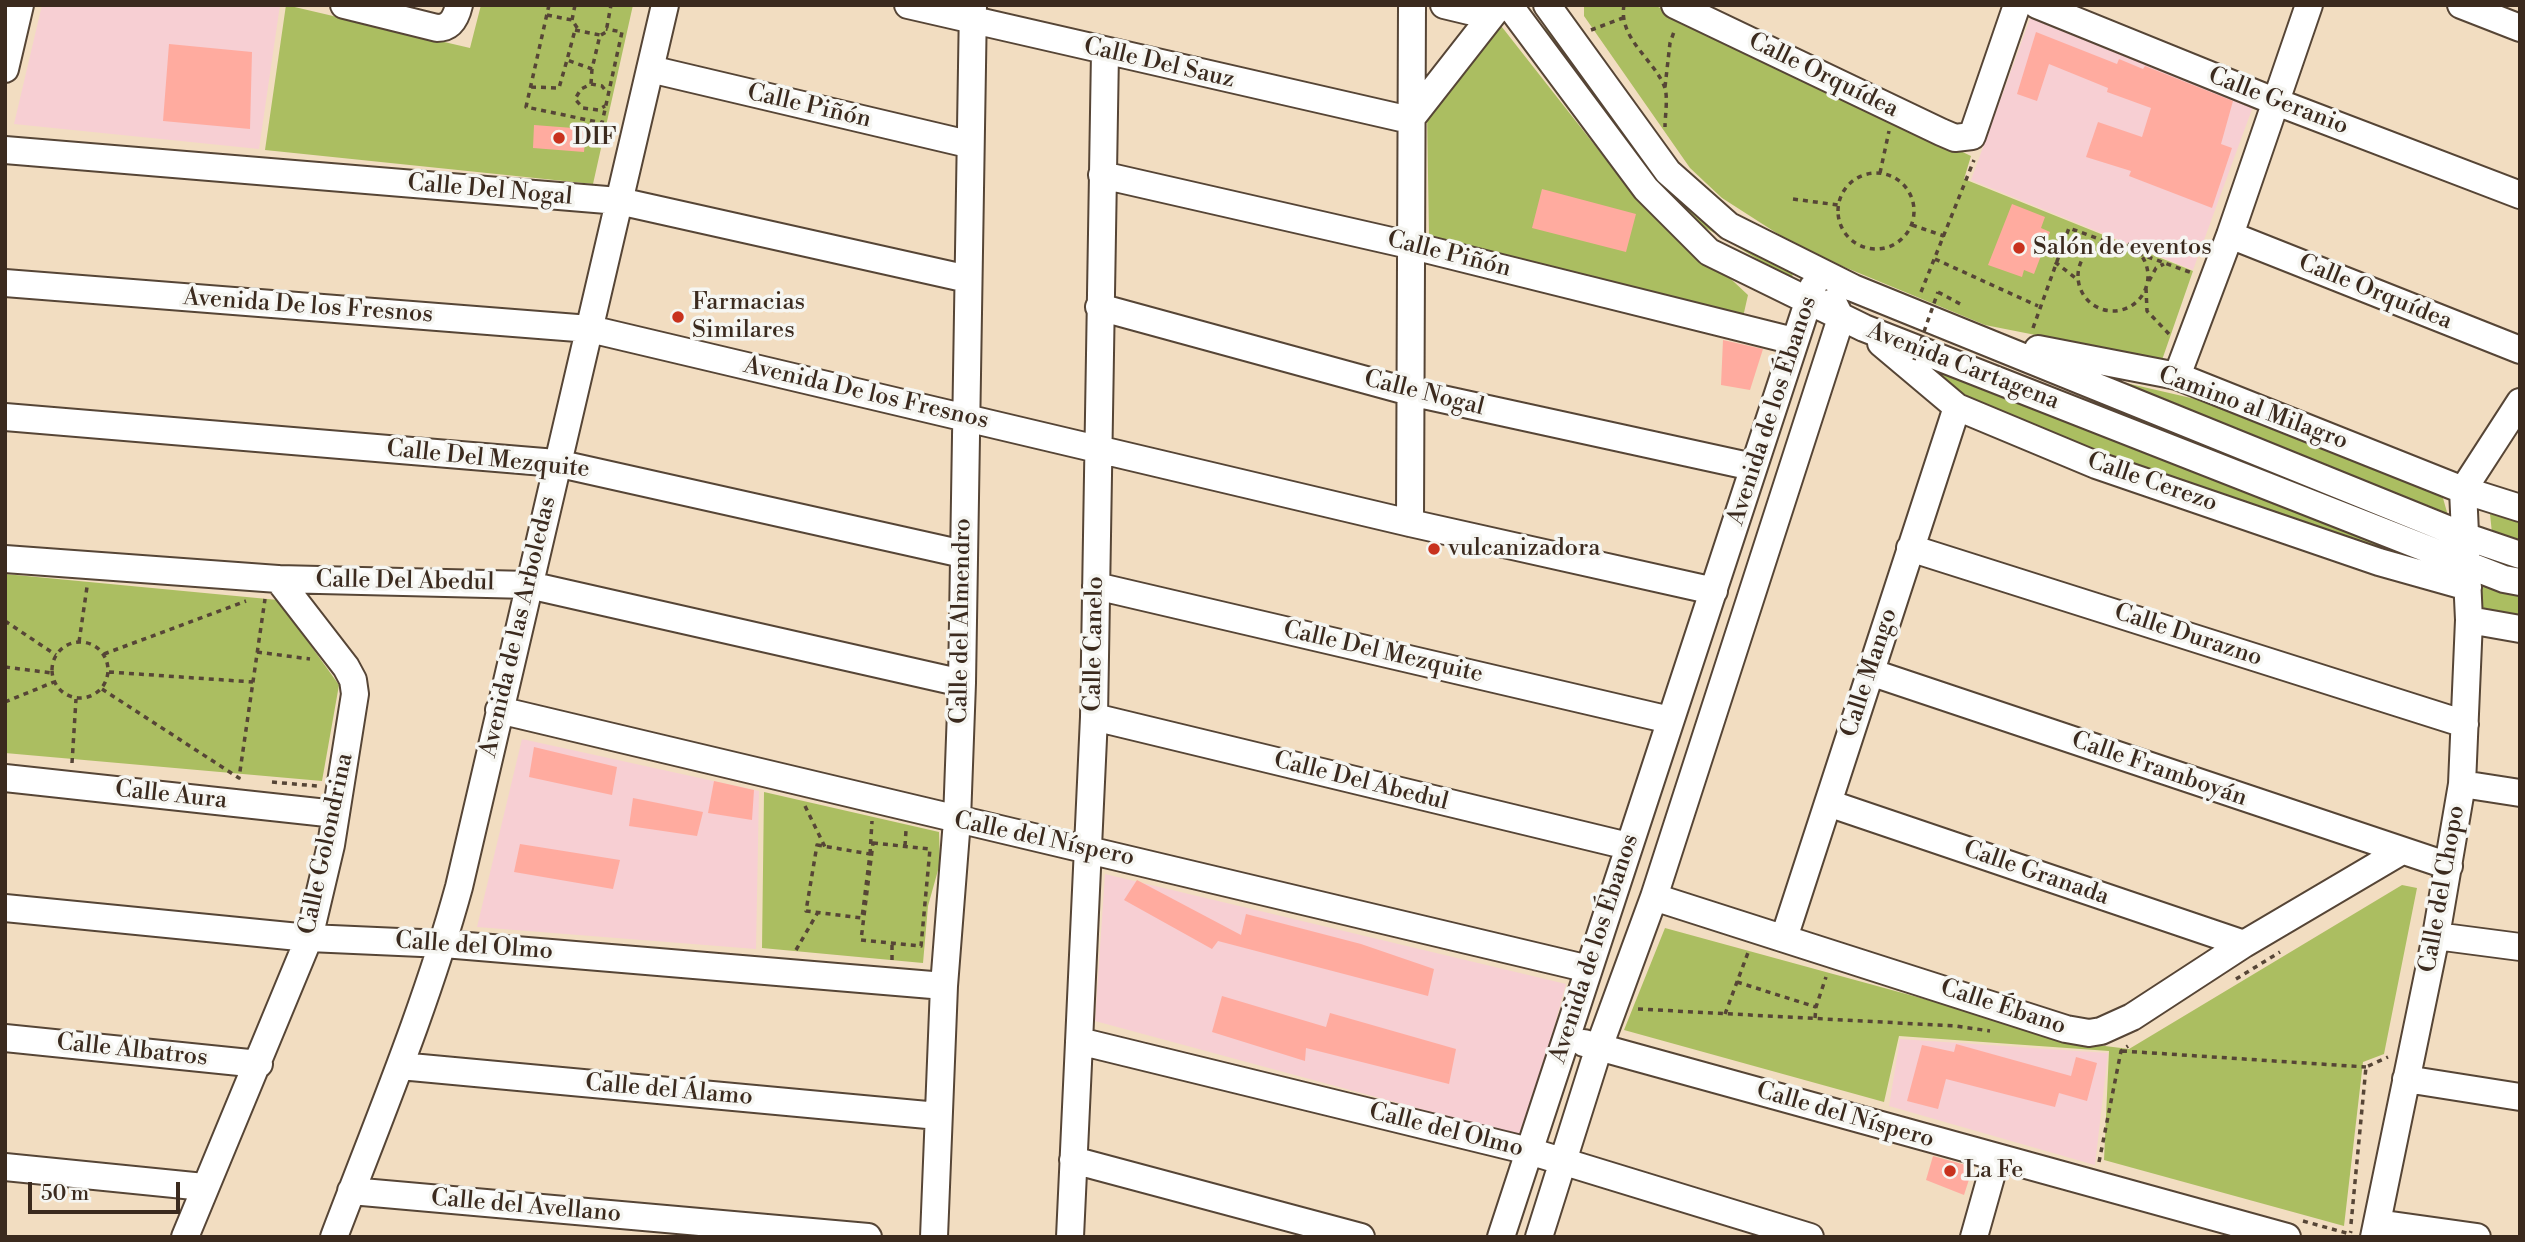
<!DOCTYPE html>
<html>
<head>
<meta charset="utf-8">
<style>
	body { margin:0 }
	#map { position:relative; width:2525px; height:1242px; overflow:hidden; background:#f2ddc1; font-family:"Libre Bodoni",serif }
	canvas { display:block }
	.frame { position:absolute; inset:0; border:7px solid #3b2a1e; pointer-events:none }
	.scale { position:absolute; left:28px; top:1182px; width:152px; height:32px; box-sizing:border-box; border:4px solid #3b2a1e; border-top:0; padding-left:9px; font-size:21px; line-height:24px; white-space:nowrap; color:#3b2a1e; -webkit-text-stroke:5px #f6f6f2; paint-order:stroke }
</style>
</head>
<body>
<div id="map">
<canvas width="2525" height="1242"></canvas>
<div class="frame"></div>
<div class="scale">50 m</div>
</div>
<script>
const ctx = document.querySelector('canvas').getContext('2d');
ctx.lineJoin = 'round';
function fill(path, color) { ctx.fillStyle = color; ctx.fill(path, 'evenodd'); }
function strokePath(path, color, width, dash) { ctx.strokeStyle = color; ctx.lineWidth = width; ctx.lineCap = dash ? 'butt' : 'round'; ctx.setLineDash(dash || []); ctx.stroke(path); }
function write(font, color, halo, rows, align = 'center') {
  ctx.font = font + ' "Libre Bodoni",serif'; ctx.lineWidth = 7; ctx.setLineDash([]); ctx.textBaseline = 'middle'; ctx.strokeStyle = halo; ctx.fillStyle = color; for (const [text, x, y, turn = 0] of rows) {
    ctx.save(); ctx.translate(x, y); ctx.rotate((+turn || 0) * Math.PI / 180); ctx.textAlign = isNaN(turn) ? turn : align; if (halo) ctx.strokeText(text, 0, 0); ctx.fillText(text, 0, 0); ctx.restore();
  }
}
const built = new Path2D(`
	M 42,5 L 280,5 L 259,149 L 14,124 Z
	M 2031,16 L 2255,101 L 2193,270 L 1971,180 Z
	M 522,739 L 759,791 L 756,949 L 477,927 Z
	M 1105,874 L 1566,984 L 1524,1137 L 1095,1021 Z
	M 1900,1039 L 2108,1053 L 2095,1165 L 1889,1106 Z`);
const green = new Path2D(`
	M 286,5 L 470,48 L 481,5 L 633,5 L 593,184 L 265,150 Z
	M 1584,5 L 1654,5 L 1971,156 L 1964,179 L 2193,271 L 2162,360 L 1985,325 L 1803,250 L 1722,198 L 1690,168 L 1584,16 Z
	M 1546,19 L 1667,175 L 1793,270 L 1792,280 L 1701,225 L 1666,188 L 1545,34 Z
	M 1498,22 L 1615,171 L 1748,295 L 1743,317 L 1429,238 L 1427,111 Z
	M 1897,350 L 2455,568 L 2454,574 L 2098,459 L 1959,398 Z
	M 2074,371 L 2204,401 L 2441,491 L 2450,523 Z
	M 2490,514 L 2520,521 L 2520,541 L 2492,533 Z
	M 5,574 L 278,600 L 339,685 L 322,781 L 5,753 Z
	M 2478,582 L 2520,590 L 2520,615 L 2479,607 Z
	M 764,792 L 939,832 L 940,863 L 928,906 L 923,963 L 762,948 Z
	M 2402,885 L 2417,888 L 2384,1054 L 2363,1062 L 2344,1226 L 2104,1160 L 2109,1051 L 1899,1036 L 1884,1102 L 1624,1030 L 1665,928 L 2089,1044 L 2129,1049 Z`);
const building = new Path2D(`
	M 2036,32 L 2117,64 L 2119,59 L 2143,69 L 2145,66 L 2233,101 L 2221,144 L 2232,148 L 2212,208 L 2129,176 L 2131,171 L 2086,157 L 2098,122 L 2142,137 L 2151,108 L 2107,92 L 2108,88 L 2049,64 L 2037,101 L 2017,94 Z
	M 169,44 L 252,52 L 250,129 L 163,121 Z
	M 534,125 L 586,129 L 584,152 L 533,148 Z
	M 1542,189 L 1636,214 L 1626,252 L 1532,228 Z
	M 2012,204 L 2045,217 L 2041,228 L 2050,232 L 2034,274 L 2024,270 L 2022,277 L 1988,265 Z
	M 1723,340 L 1763,349 L 1750,390 L 1721,385 Z
	M 534,747 L 617,767 L 612,795 L 529,777 Z
	M 714,781 L 754,790 L 752,820 L 708,813 Z
	M 633,798 L 703,812 L 697,836 L 629,826 Z
	M 520,844 L 620,860 L 613,889 L 514,872 Z
	M 1137,880 L 1241,935 L 1246,914 L 1361,944 L 1434,969 L 1428,996 L 1218,941 L 1212,949 L 1124,900 Z
	M 1222,996 L 1326,1027 L 1330,1013 L 1456,1049 L 1449,1084 L 1306,1048 L 1305,1061 L 1212,1032 Z
	M 1956,1044 L 2071,1076 L 2076,1057 L 2097,1063 L 2087,1101 L 2059,1093 L 2055,1107 L 1946,1079 L 1938,1109 L 1907,1101 L 1922,1045 L 1954,1052 Z
	M 1933,1156 L 1973,1167 L 1964,1195 L 1926,1180 Z`);
const path = new Path2D(`
	M 549,5 L 526,107 L 602,123 L 622,32 L 606,29
	M 1624,5 C 1618,39 1655,60 1665,88 C 1668,99 1665,116 1665,127
	M 547,15 L 572,20 L 578,29
	M 572,20 L 575,5
	M 575,30 L 600,35 L 592,69 L 567,60 Z
	M 1591,30 L 1623,18
	M 601,35 L 606,32 L 611,5
	M 592,69 L 591,84 L 581,89 L 575,99 L 583,108 L 598,110 L 605,106
	M 591,84 L 602,86 L 609,95
	M 531,87 L 559,88 L 567,60
	M 1665,87 L 1670,43 L 1675,29
	M1838 211a38 38 0 1 1 76 0a38 38 0 1 1-76 0Z
	M 1880,173 L 1889,131
	M 1793,199 L 1838,205
	M 1912,225 L 1944,236
	M2078 276a35 35 0 1 1 70 0a35 35 0 1 1-70 0Z
	M 1935,259 L 2038,306
	M 2055,262 L 2078,280
	M 2149,281 L 2156,268 L 2164,264
	M 2146,288 L 2147,311 L 2169,334
	M 1921,292 L 1974,160
	M 1938,292 L 1964,306
	M 2033,328 L 2069,228 L 2192,273
	M 5,621 L 56,655
	M52 670a28 28 0 1 1 56 0a28 28 0 1 1-56 0Z
	M 79,642 L 87,587
	M 257,652 L 310,659
	M 104,654 L 246,601
	M 5,667 L 52,673
	M 109,672 L 253,682
	M 102,689 L 239,778 L 265,599
	M 5,702 L 54,682
	M 72,763 L 76,699
	M 272,782 L 317,786
	M 805,806 L 825,847
	M 873,843 L 930,849 L 921,946 L 861,940 Z
	M 817,845 L 870,854 L 862,918 L 806,911 Z
	M 905,846 L 906,830
	M 870,854 L 872,821
	M 796,950 L 818,912
	M 892,960 L 892,943
	M 2236,979 L 2280,952
	M 1737,982 L 1816,1007
	M 1638,1009 L 1956,1026 L 1990,1031
	M 1725,1014 L 1749,950
	M 1815,1018 L 1816,1007 L 1826,977
	M 2122,1051 L 2366,1067
	M 2099,1162 L 2121,1051 L 2128,1046
	M 2303,1221 L 2350,1234 L 2351,1231
	M 2351,1224 L 2366,1067 L 2388,1057`);
const minor = new Path2D(`
	M 344,5 L 437,28 C 451,28 456,18 459,5
	M 908,5 L 1410,120 L 1500,5
	M 1444,5 L 1469,11 L 1489,5
	M 1509,5 L 1646,189 L 1709,252 L 1864,328 L 2504,579 L 2520,582
	M 1547,5 L 1668,172 L 1729,226 L 1853,288 L 2467,537 L 2520,555
	M 1675,5 L 1941,132 L 1955,138 L 1972,136 L 2017,5
	M 2037,5 L 2274,101 L 2520,195
	M 2461,5 L 2520,28
	M 5,69 L 20,5
	M 650,69 L 968,144
	M 5,150 L 619,201 L 968,279
	M 1102,175 L 1409,245 L 1794,341
	M 2230,235 L 2520,350
	M 5,283 L 590,329 L 1410,523 L 1714,591
	M 1099,307 L 1410,392 L 1753,467
	M 1881,343 L 1957,407 L 2096,465 L 2379,562 L 2468,587
	M 2038,349 L 2177,376 L 2463,490 L 2520,508
	M 2177,376 L 2230,235 L 2309,5
	M 5,417 L 556,463 L 963,554
	M 1410,523 L 1412,5
	M 1910,548 L 2465,724
	M 5,559 L 278,579 L 529,585 L 962,683
	M 1096,586 L 1670,720
	M 2469,620 L 2520,629
	M 1870,672 L 2449,866
	M 499,710 L 1589,969
	M 1094,717 L 1628,846
	M 5,778 L 336,814
	M 2462,784 L 2520,793
	M 1828,803 L 2244,944
	M 1654,897 L 2066,1029 L 2089,1033 L 2101,1031 L 2132,1017 L 2244,944 L 2400,852
	M 5,908 L 309,938 L 444,944 L 944,986
	M 2436,936 L 2520,947
	M 1784,938 L 1957,407
	M 5,1038 L 259,1064
	M 1079,1041 L 1529,1151 L 1810,1237
	M 1584,1043 L 2287,1237
	M 400,1066 L 938,1116
	M 2406,1079 L 2520,1097
	M 1073,1160 L 1361,1237
	M 5,1167 L 204,1187
	M 351,1191 L 868,1237
	M 2377,1223 L 2477,1237
	M 185,1237 L 309,938 L 331,845 L 355,694 L 353,680 L 346,667 L 278,579
	M 334,1237 C 378,1121 426,1007 459,887 L 665,5
	M 934,1237 L 944,986 L 957,820 L 962,683 L 973,5
	M 1070,1237 L 1094,717 L 1105,52
	M 1501,1237 L 1813,287
	M 1539,1237 L 1599,1047 L 1654,897 L 1841,318 L 1833,302
	M 1974,1237 L 1996,1159
	M 2374,1237 L 2436,936 L 2462,784 L 2469,620 L 2463,490 L 2520,402`);
const pathBridge = new Path2D(`
	M 1914,360 L 1938,292`);
const markers = [
	[559,138,7,"#c8321e"],
	[2019,248,7,"#c8321e"],
	[678,317,7,"#c8321e"],
	[1434,549,7,"#c8321e"],
	[1950,1171,7,"#c8321e"]
];
const streetNames = [
	["Calle Del Sauz",1159,64,13],
	["Calle Orquídea",1823,76,26],
	["Calle Geranio",2278,102,21],
	["Calle Piñón",809,107,13],
	["Calle Del Nogal",490,191,5],
	["Calle Piñón",1449,255,14],
	["Calle Orquídea",2375,293,22],
	["Avenida De los Fresnos",308,307,4],
	["Avenida Cartagena",1963,367,21],
	["Avenida De los Fresnos",866,394,13],
	["Calle Nogal",1424,394,14],
	["Camino al Milagro",2253,409,20],
	["Avenida de los Ébanos",1773,411,-72],
	["Calle Del Mezquite",488,460,6],
	["Calle Cerezo",2152,483,19],
	["Calle Del Abedul",405,582,1],
	["Calle del Almendro",962,621,-89],
	["Avenida de las Arboledas",519,627,-77],
	["Calle Durazno",2188,636,18],
	["Calle Canelo",1095,644,-89],
	["Calle Del Mezquite",1383,653,13],
	["Calle Mango",1870,673,-72],
	["Calle Framboyán",2159,770,19],
	["Calle Del Abedul",1361,782,14],
	["Calle Aura",171,796,6],
	["Calle del Níspero",1044,840,12],
	["Calle Golondrina",327,844,-78],
	["Calle Granada",2036,874,19],
	["Calle del Chopo",2443,889,-80],
	["Calle del Olmo",474,947,4],
	["Avenida de los Ébanos",1595,949,-72],
	["Calle Ébano",2003,1008,18],
	["Calle Albatros",132,1051,6],
	["Calle del Álamo",669,1091,5],
	["Calle del Níspero",1845,1116,16],
	["Calle del Olmo",1446,1131,14],
	["Calle del Avellano",526,1207,5]
];
const poiNames = [
	["DIF",573,138],
	["Salón de eventos",2033,248],
	["Farmacias",692,303],
	["Similares",692,331],
	["vulcanizadora",1448,549],
	["La Fe",1964,1171]
];
fill(built, '#f7cfd3');
fill(green, '#abbe61');
fill(building, '#ffab9f');
strokePath(minor, '#564536', 30);
strokePath(path, '#564536', 3.5, [5, 5]);
strokePath(minor, '#fff', 26);
strokePath(pathBridge, '#564536', 3.5, [5, 5]);
for (const [x, y, r, color] of markers) { const dot = new Path2D(); dot.arc(x, y, r, 0, 2 * Math.PI); ctx.fillStyle = color; ctx.fill(dot); strokePath(dot, '#f6f6f2', 2.5); }
write('24px', '#3b2a1e', '#f6f6f2', streetNames);
write('24px', '#3b2a1e', '#f6f6f2', poiNames, 'left');
</script>
</body>
</html>
